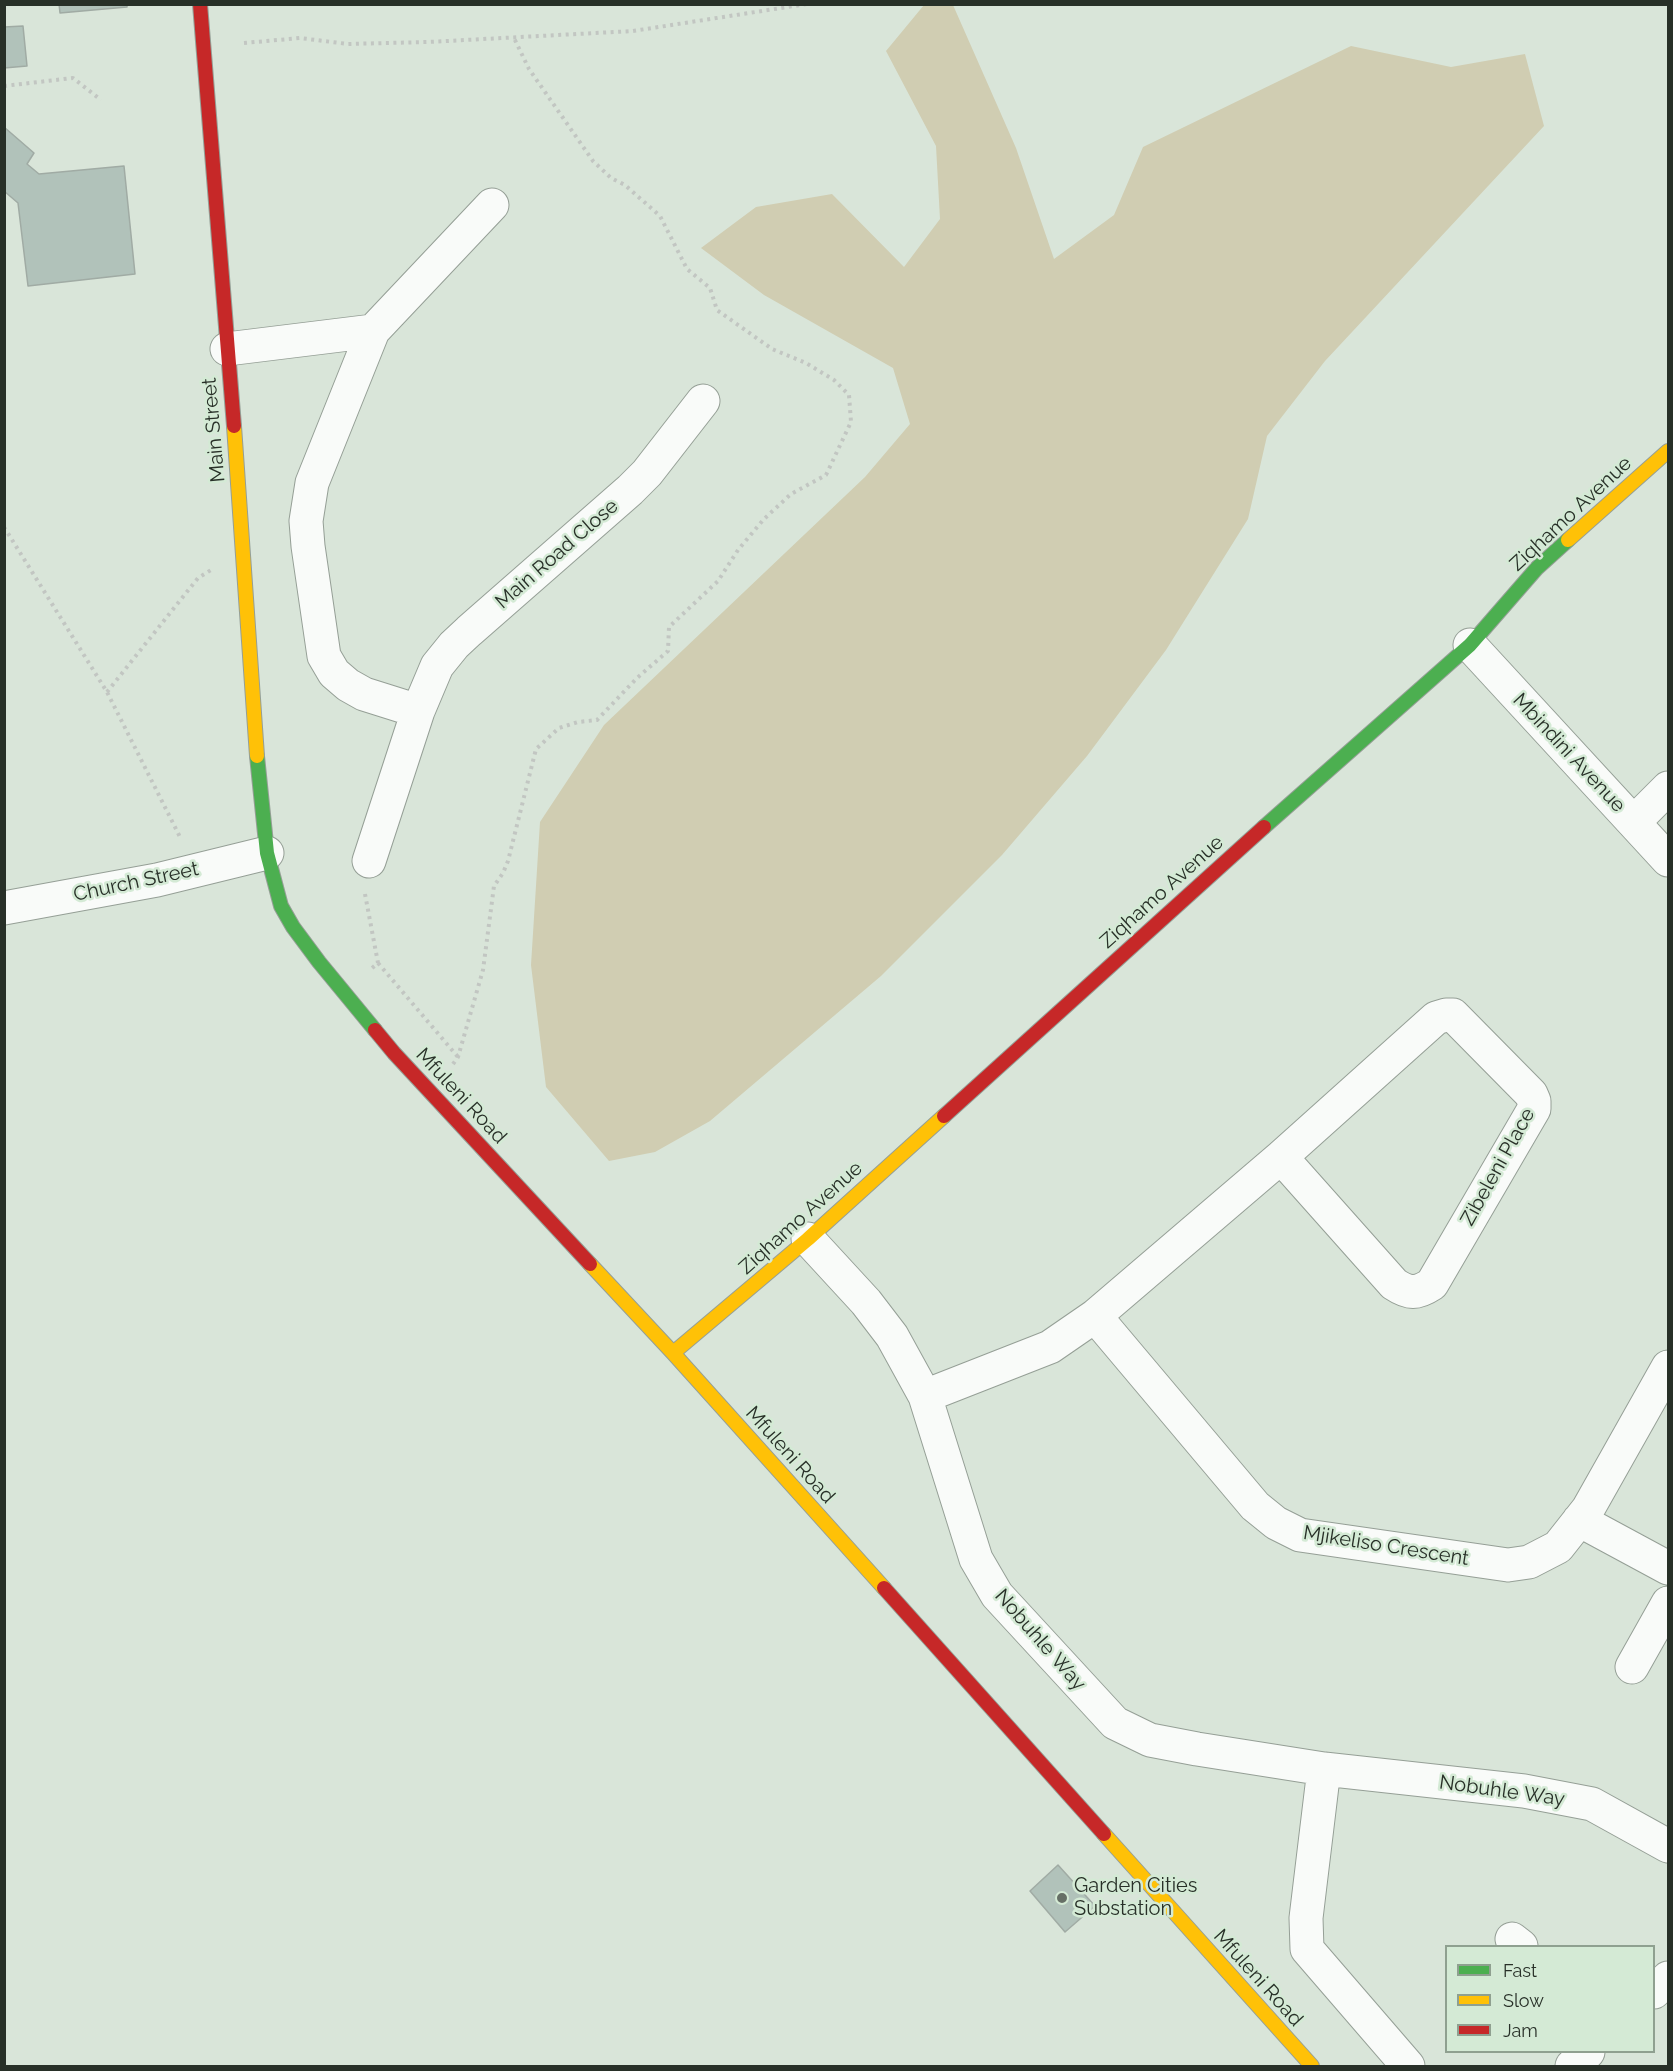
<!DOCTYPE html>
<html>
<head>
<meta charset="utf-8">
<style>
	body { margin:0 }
	#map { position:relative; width:1673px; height:2071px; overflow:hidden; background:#d9e5d9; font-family:Raleway,sans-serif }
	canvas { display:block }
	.frame { position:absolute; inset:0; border:6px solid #283028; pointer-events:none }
	.legend { position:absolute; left:1445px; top:1945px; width:210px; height:108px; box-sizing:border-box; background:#d4ead5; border:2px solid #8fa090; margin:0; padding:8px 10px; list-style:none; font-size:18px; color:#283028 }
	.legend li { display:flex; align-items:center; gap:12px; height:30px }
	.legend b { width:30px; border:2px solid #8fa090 }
</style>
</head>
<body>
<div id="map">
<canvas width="1673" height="2071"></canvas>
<div class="frame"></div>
<ul class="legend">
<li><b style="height:8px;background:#4caf50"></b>Fast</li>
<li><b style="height:8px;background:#ffc107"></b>Slow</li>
<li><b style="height:8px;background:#c62828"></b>Jam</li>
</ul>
</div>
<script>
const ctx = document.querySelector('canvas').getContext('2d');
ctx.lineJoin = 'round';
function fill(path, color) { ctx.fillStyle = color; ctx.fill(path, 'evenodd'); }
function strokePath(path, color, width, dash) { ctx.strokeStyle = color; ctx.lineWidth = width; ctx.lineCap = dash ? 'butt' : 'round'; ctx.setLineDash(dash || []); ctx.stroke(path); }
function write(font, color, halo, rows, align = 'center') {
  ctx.font = font + ' Raleway,sans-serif'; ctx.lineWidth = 5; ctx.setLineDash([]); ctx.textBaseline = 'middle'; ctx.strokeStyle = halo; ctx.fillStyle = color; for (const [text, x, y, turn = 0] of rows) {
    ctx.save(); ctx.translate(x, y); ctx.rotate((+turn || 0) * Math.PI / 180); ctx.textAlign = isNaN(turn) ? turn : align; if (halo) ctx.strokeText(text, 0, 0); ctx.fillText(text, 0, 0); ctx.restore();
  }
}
const green = new Path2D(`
	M 924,5 L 953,5 L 1016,148 L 1054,259 L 1114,215 L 1143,147 L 1351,46 L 1451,67 L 1525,54 L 1544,126 L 1325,361 L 1267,436 L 1248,519 L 1166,650 L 1087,756 L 1002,855 L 881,976 L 710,1121 L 655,1152 L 609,1161 L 546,1087 L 531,965 L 540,822 L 604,725 L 865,477 L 910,424 L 893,368 L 764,295 L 701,248 L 756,207 L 832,194 L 904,267 L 940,219 L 936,146 L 886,51 Z`);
const building = new Path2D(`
	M 59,4 L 127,4 L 127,7 L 60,13 Z
	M 23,26 L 27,66 L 4,68 L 4,27 Z
	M 4,127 L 34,153 L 27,164 L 39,174 L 124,166 L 135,274 L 28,286 L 18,203 L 4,191 Z
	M 1058,1865 L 1095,1906 L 1065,1932 L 1030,1891 Z`);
const path = new Path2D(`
	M 244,43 L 300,38 L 348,44 L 428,42 L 633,31 L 807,4
	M 4,86 L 73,78 L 101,100
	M 4,527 L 107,692 L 181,839
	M 107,692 L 198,578 L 211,570
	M 365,894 L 378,963 L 371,969
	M 378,963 L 458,1057
	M 453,1064 L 458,1057 L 483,970 L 494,886 L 503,873 L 508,861 L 536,749 L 559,728 L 578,722 L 597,720 L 637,678 L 668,651 L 669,627 L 718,581 L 738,550 L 764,519 L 791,494 L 826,475 L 851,422 L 849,395 L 834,380 L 806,363 L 772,349 L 717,310 L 710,288 L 687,269 L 660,216 L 625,185 L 611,178 L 593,161 L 529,69 L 514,38`);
const street = new Path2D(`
	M 227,349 L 373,331
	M 1470,645 L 1668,860
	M 418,711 L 364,694 L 348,685 L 334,673 L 324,656 L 308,546 L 306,521 L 312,483 L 373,331 L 492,205
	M 1634,822 L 1668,788
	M 369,861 L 418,711 L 437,666 L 454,645 L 469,631 L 630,490 L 647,473 L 703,401
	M 4,908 L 157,880 L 267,853
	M 808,1239 L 866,1302 L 892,1336 L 925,1396 L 976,1559 L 997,1595 L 1115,1723 L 1150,1740 L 1197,1749 L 1324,1769 L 1524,1791 L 1592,1804 L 1668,1846
	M 1095,1316 L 1255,1506 L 1276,1523 L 1300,1535 L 1508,1565 L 1529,1562 L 1558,1547 L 1588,1509 L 1668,1367
	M 925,1396 L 1050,1347 L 1095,1316 L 1281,1157 L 1436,1018 L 1446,1015 L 1453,1015 L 1531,1094 L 1534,1101 L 1534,1109 L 1432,1284 C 1417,1294 1409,1294 1394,1284 L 1281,1157
	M 1579,1520 L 1668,1568
	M 1632,1667 L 1668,1603
	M 1324,1769 L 1306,1918 L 1307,1949 L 1408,2066
	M 1512,1939 L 1521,1946
	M 1654,1992 L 1668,1978
	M 1572,2066 L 1588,2052`);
const fast = new Path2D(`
	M 257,756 L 267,853 L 281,906 L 293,927 L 319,962 L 375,1030
	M 1264,827 L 1470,645 L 1537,568 L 1568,540`);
const slow = new Path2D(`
	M 234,426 L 257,756
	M 1568,540 L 1668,451
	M 590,1264 L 673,1353 L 884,1588
	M 673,1353 L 808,1239 L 944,1116
	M 1104,1834 L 1312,2066`);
const jam = new Path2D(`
	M 200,4 L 234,426
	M 375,1030 L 394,1053 L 590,1264
	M 944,1116 L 1264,827
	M 884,1588 L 1104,1834`);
const markers = [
	[1062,1898,6,"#666f66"]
];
const streetNames = [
	["Main Street",214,430,-95],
	["Ziqhamo Avenue",1571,514,-43],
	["Main Road Close",557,554,-41],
	["Mbindini Avenue",1569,753,47],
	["Church Street",136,882,-12],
	["Ziqhamo Avenue",1162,892,-42],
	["Mfuleni Road",461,1096,47],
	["Zibeleni Place",1498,1167,-61],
	["Ziqhamo Avenue",801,1218,-42],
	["Mfuleni Road",790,1455,48],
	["Mjikeliso Crescent",1386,1546,9],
	["Nobuhle Way",1040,1640,49],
	["Nobuhle Way",1502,1791,8],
	["Mfuleni Road",1258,1978,48]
];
const poiNames = [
	["Garden Cities",1074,1886],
	["Substation",1074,1909]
];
fill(green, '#d0cdb2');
fill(building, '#b1c2ba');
strokePath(building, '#a0aba4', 1.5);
strokePath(street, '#959f96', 35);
strokePath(fast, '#959f96', 16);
strokePath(slow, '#959f96', 16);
strokePath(jam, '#959f96', 16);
strokePath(path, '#c2c6c2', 4, [3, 4.5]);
strokePath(street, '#f9fbf9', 33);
strokePath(fast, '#4caf50', 14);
strokePath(slow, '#ffc107', 14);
strokePath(jam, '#c62828', 14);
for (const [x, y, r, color] of markers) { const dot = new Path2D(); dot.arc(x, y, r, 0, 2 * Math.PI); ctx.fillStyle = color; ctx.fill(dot); strokePath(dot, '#d4ead5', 2); }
write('20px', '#283028', '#d4ead5', streetNames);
write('20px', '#283028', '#d4ead5', poiNames, 'left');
</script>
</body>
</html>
